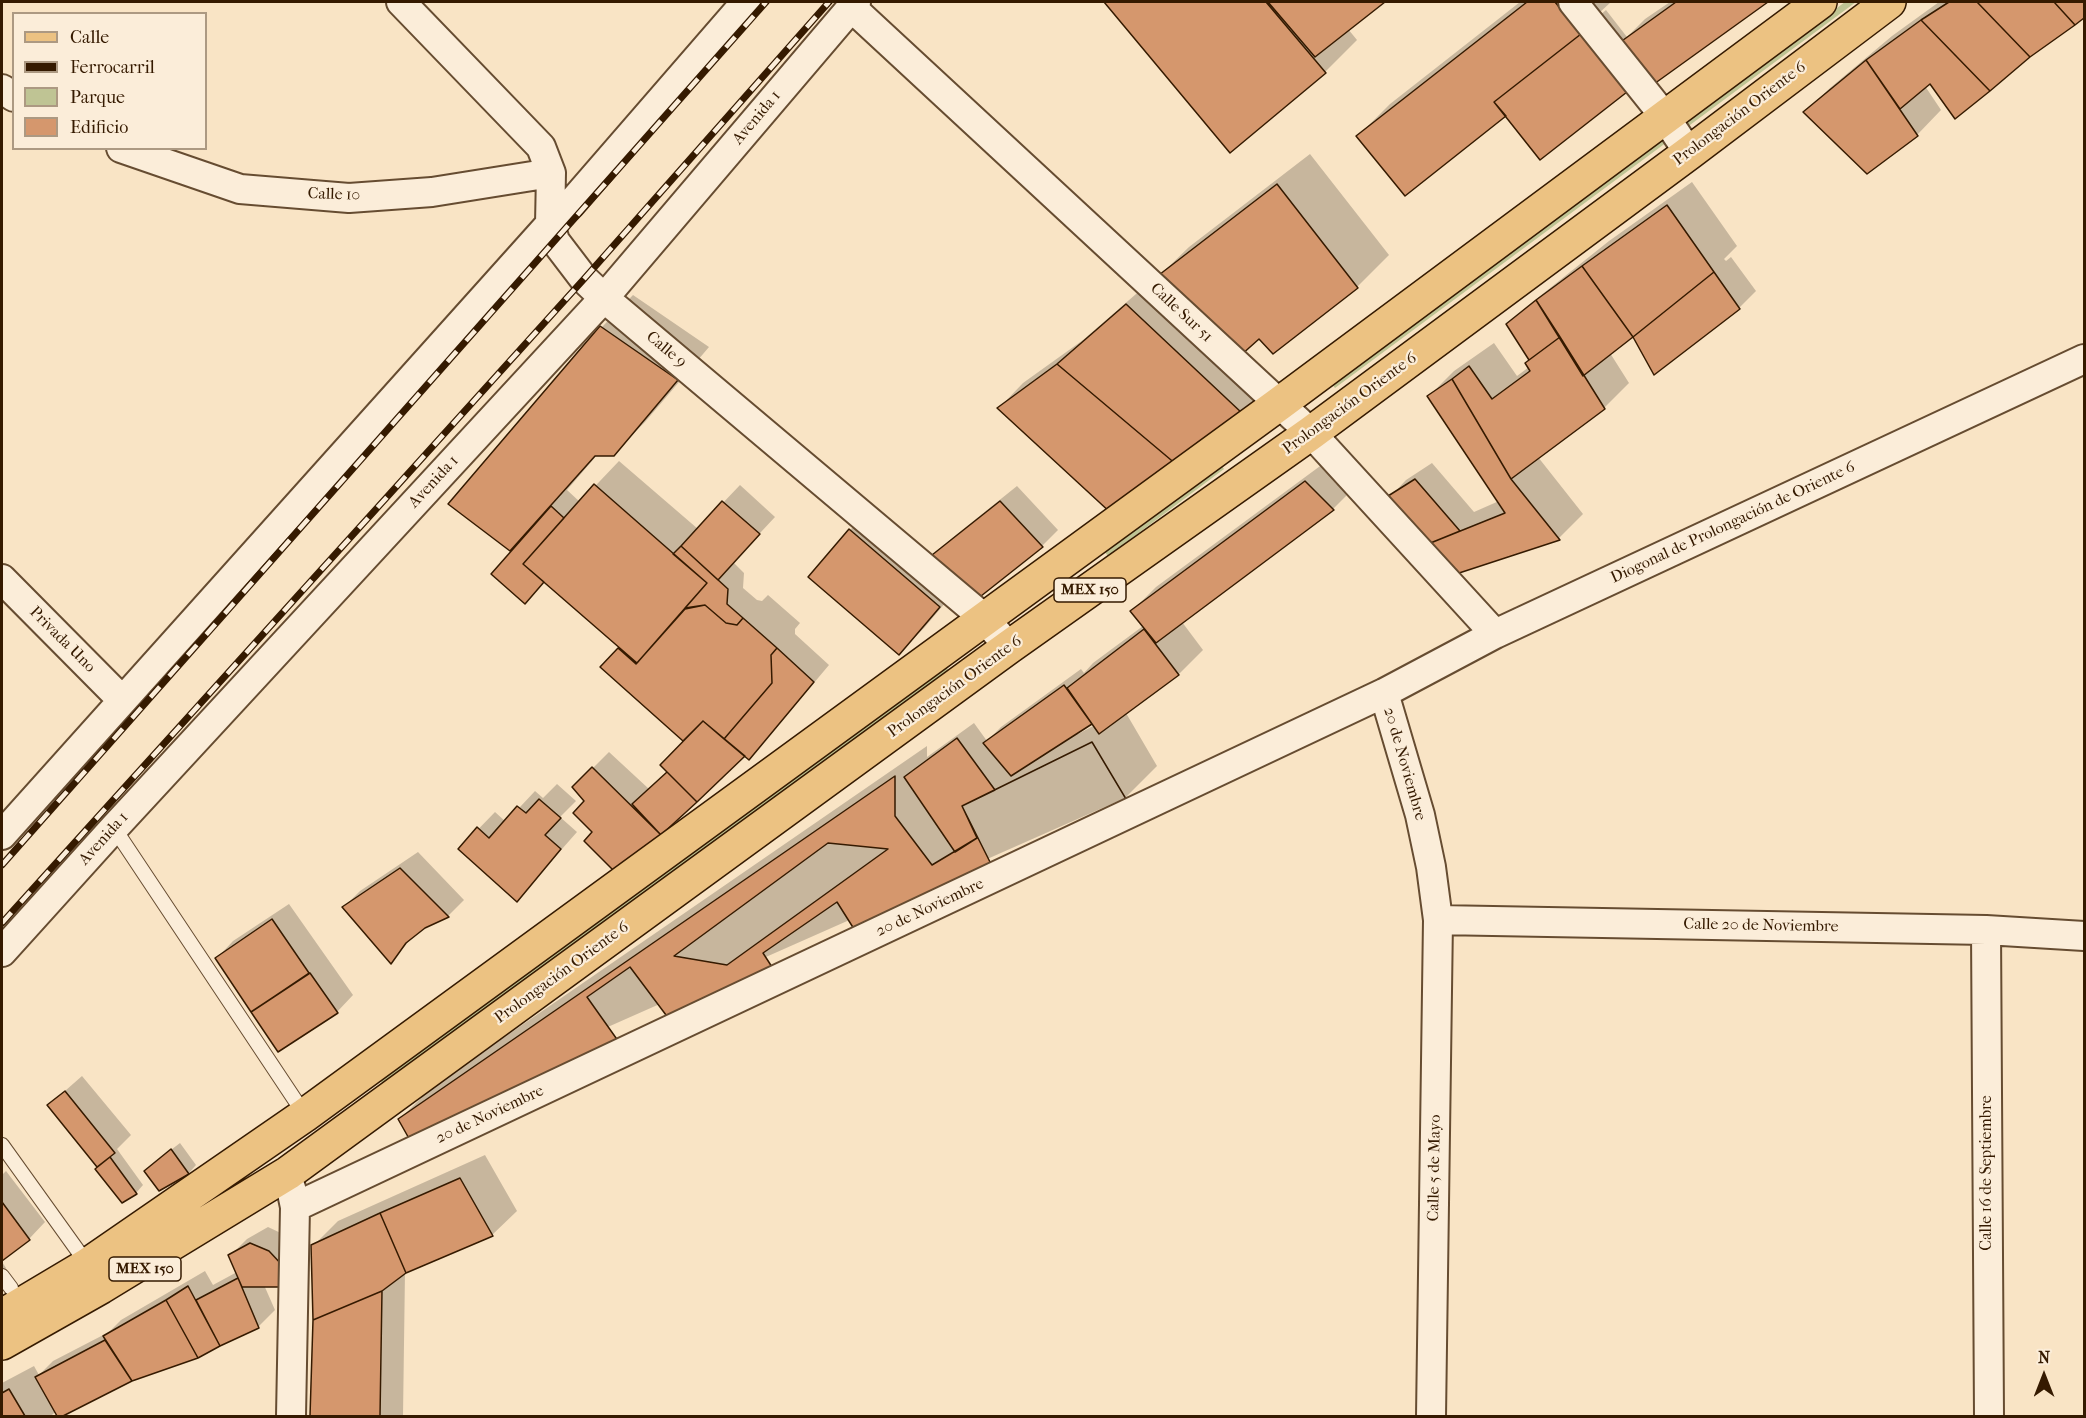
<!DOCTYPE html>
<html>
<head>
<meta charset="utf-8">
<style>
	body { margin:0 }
	#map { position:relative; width:2086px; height:1418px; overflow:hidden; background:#f9e4c5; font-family:"IM FELL French Canon",serif }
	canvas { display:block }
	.frame { position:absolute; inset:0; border:3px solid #351a00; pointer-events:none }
	.legend { position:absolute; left:12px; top:12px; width:195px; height:138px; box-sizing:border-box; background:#fbedd9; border:2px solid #ac9982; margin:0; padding:8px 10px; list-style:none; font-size:18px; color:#351a00 }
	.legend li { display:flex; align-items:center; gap:12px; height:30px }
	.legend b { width:30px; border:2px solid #ac9982 }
	.north { position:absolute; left:2014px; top:1346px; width:60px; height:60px; -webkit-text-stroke:4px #fbedd9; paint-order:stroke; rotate:0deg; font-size:16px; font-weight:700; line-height:24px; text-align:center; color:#351a00 }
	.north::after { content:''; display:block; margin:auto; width:21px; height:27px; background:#351a00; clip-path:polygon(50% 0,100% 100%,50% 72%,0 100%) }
</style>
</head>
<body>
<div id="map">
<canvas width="2086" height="1418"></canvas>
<div class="frame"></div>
<ul class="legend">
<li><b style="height:8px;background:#ecc282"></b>Calle</li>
<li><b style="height:8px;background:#351a00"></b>Ferrocarril</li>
<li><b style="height:16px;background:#bfc494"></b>Parque</li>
<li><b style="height:16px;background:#d5976d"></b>Edificio</li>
</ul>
<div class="north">N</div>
</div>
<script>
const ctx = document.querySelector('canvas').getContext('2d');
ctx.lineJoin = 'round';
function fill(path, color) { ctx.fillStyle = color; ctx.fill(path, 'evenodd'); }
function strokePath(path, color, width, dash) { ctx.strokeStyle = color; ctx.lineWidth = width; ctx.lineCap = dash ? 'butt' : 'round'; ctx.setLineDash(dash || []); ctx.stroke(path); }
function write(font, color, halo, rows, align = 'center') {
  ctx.font = font + ' "IM FELL French Canon",serif'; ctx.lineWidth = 4.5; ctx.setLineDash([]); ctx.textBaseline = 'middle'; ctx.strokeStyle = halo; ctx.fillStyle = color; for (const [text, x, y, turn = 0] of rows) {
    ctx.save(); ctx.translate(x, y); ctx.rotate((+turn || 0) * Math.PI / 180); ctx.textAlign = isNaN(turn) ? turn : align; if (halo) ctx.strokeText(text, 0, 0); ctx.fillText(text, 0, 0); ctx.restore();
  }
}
const green = new Path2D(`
	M 1845,2 L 1856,2 L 1335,388 L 1330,382 Z
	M 1220,463 L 1224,469 L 1108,556 L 1103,550 Z
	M 944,664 L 949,671 L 383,1085 L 380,1079 Z`);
const shadow = new Path2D(`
	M 1105,2 L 1383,2 L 1348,29 L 1357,40 L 1325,72 L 1230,150 Z
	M 1520,2 L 1611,2 L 1598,14 L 1599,16 L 1606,10 L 1627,37 L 1645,19 L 1670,2 L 1766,2 L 1654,82 L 1506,114 L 1358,136 L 1390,104 Z
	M 1939,2 L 2084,2 L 2084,16 L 2029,56 L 1930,82 L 1925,86 L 1941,110 L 1917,135 L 1805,112 L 1830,88 L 1892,36 Z
	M 1310,154 L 1389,255 L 1357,287 L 1259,337 L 1157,278 L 1189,247 Z
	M 1692,182 L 1737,246 L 1724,259 L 1726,261 L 1731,257 L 1756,291 L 1739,308 L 1655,372 L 1634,335 L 1610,353 L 1629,383 L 1604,408 L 1538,457 L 1583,514 L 1559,538 L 1454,573 L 1390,497 L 1406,480 L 1432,463 L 1474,512 L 1499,501 L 1429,396 L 1454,371 L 1494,343 L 1517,376 L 1529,367 L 1531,359 L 1508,324 L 1525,308 L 1609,241 Z
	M 1151,281 L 1266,389 L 1242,413 L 999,408 L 1023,383 L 1083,340 Z
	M 633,295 L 709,347 L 645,422 L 613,454 L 598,454 L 567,490 L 580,502 L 619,461 L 698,529 L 740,485 L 775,517 L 733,562 L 744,573 L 743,588 L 757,600 L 762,601 L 768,595 L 800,623 L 795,629 L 795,634 L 829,665 L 765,741 L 749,757 L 746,754 L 660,834 L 616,871 L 594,832 L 587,801 L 574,787 L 609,752 L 649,789 L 668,772 L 692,734 L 603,667 L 621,647 L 545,581 L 525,602 L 523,540 L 450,504 L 602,327 Z
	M 1331,458 L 1357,485 L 1333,509 L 1182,622 L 1203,650 L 1179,674 L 1126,713 L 1157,766 L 1125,798 L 400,1119 L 432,1087 L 927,746 L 927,757 L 974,723 L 987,741 L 1001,727 L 1081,669 L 1084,673 L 1093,663 L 1143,626 L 1132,611 L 1156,587 ZM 1091,723 L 1095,725 L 1078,734 L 1077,732 Z
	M 1017,486 L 1058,530 L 1042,546 L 976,598 L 962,583 L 924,628 L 899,653 L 850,530 L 875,506 L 933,556 L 951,539 Z
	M 557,784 L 576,801 L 560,817 L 577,832 L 517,900 L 460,848 L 495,812 L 506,822 L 535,791 L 543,798 Z
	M 418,852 L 464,900 L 448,916 L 424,926 L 416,933 L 391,962 L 344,907 L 360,891 Z
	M 289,904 L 353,995 L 337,1012 L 279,1050 L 217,958 L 233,941 Z
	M 82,1076 L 131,1135 L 117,1149 L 143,1185 L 136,1193 L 49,1105 Z
	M 180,1143 L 196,1165 L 189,1173 L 160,1189 L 154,1163 Z
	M 485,1155 L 517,1211 L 492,1235 L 405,1272 L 403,1416 L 311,1416 L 315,1320 L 313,1246 L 338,1221 Z
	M 6,1171 L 45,1222 L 29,1239 L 2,1259 L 2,1175 Z
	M 268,1227 L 285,1235 L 299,1249 L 264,1285 L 275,1310 L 258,1327 L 198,1357 L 132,1379 L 60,1416 L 56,1411 L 51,1416 L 2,1416 L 2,1383 L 34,1366 L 39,1375 L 53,1361 L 109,1332 L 121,1320 L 205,1271 L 213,1285 L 237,1272 L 230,1256 L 247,1239 Z
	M 2,1262 L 6,1268 L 2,1273 Z`);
const building = new Path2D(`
	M 1104,2 L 1266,2 L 1326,73 L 1230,153 Z
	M 1268,2 L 1385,2 L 1315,57 Z
	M 1527,2 L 1555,2 L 1581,34 L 1494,102 L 1506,116 L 1405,196 L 1356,136 Z
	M 1676,2 L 1768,2 L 1654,84 L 1619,43 Z
	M 1949,2 L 1977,2 L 2030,57 L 1990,91 L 1921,20 Z
	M 1977,2 L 2054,2 L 2075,25 L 2030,57 Z
	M 2054,2 L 2084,2 L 2084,18 L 2075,25 Z
	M 1921,20 L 1990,91 L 1955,119 L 1930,84 L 1900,109 L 1866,60 Z
	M 1581,34 L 1627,92 L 1540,160 L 1494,102 Z
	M 1866,60 L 1918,136 L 1867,174 L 1803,112 Z
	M 1277,184 L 1358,288 L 1273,354 L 1259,339 L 1240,356 L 1155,278 Z
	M 1667,205 L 1714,272 L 1633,337 L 1582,266 Z
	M 1582,266 L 1633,337 L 1583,376 L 1536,300 Z
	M 1714,272 L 1740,309 L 1654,375 L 1633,337 Z
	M 1536,300 L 1560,337 L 1529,360 L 1506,324 Z
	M 1126,304 L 1243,414 L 1177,465 L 1057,364 Z
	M 600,326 L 678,380 L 614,456 L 595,456 L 510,551 L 448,504 Z
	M 1560,337 L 1605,409 L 1511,479 L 1452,379 L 1469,366 L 1492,399 L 1530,371 L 1525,363 Z
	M 1057,364 L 1177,465 L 1112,514 L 997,408 Z
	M 1452,379 L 1511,479 L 1560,540 L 1453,575 L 1428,544 L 1505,513 L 1427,396 Z
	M 1415,479 L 1460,531 L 1428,544 L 1388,496 Z
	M 1305,481 L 1334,510 L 1156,643 L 1130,611 Z
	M 594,484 L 707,583 L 637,663 L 523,564 Z
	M 722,501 L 760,534 L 718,580 L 681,546 Z
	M 1000,501 L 1043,547 L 976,600 L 932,555 Z
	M 551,506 L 564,518 L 523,564 L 544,582 L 525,604 L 491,574 Z
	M 849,529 L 940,607 L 899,655 L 808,577 Z
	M 681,546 L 728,589 L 727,604 L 743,618 L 737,625 L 726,623 L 705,605 L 685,608 L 707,583 L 673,554 Z
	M 705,605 L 726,623 L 737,625 L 743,618 L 777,648 L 771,655 L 772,683 L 724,739 L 703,721 L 683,741 L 600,667 L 618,648 L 636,664 L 685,609 Z
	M 1144,629 L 1179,675 L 1099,734 L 1067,688 Z
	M 777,648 L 814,682 L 749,760 L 724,739 L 772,683 L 771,655 Z
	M 1064,685 L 1092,724 L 1011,776 L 983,743 Z
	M 703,721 L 745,756 L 697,802 L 660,765 Z
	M 957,738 L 995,790 L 962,806 L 977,838 L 955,852 L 904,777 Z
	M 1092,742 L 1126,799 L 992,866 L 962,806 Z
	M 1092,742 L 1126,799 L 411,1142 L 398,1119 L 895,776 L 895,816 L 932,865 L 977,838 L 962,806 Z
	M 592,767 L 661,835 L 616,873 L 584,841 L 592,832 L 573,813 L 584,801 L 572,787 Z
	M 667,772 L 697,802 L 661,835 L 632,804 Z
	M 539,799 L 561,818 L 545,835 L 561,849 L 517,902 L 458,849 L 477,827 L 489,838 L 517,806 L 526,813 Z
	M 828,843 L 888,849 L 727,965 L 674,956 Z
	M 400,868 L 449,917 L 425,928 L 406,943 L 391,964 L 342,907 Z
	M 837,902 L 854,929 L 772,967 L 763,953 Z
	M 272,919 L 309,973 L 251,1012 L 215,958 Z
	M 630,967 L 669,1019 L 621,1045 L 587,997 Z
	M 310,973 L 338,1013 L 278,1052 L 251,1012 Z
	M 65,1091 L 115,1153 L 97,1167 L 47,1105 Z
	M 171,1149 L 189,1174 L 159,1191 L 144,1171 Z
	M 110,1157 L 137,1194 L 122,1203 L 95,1169 Z
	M 460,1178 L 493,1236 L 406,1273 L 380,1213 Z
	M 2,1202 L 30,1240 L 2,1261 Z
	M 380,1213 L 406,1273 L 382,1291 L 313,1320 L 311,1245 Z
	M 250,1243 L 269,1251 L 283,1266 L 282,1287 L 242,1287 L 228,1255 Z
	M 238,1278 L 259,1328 L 220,1346 L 196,1300 Z
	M 188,1286 L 220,1346 L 198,1358 L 166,1300 Z
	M 382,1291 L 380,1416 L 310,1416 L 313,1320 Z
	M 166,1300 L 198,1358 L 132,1381 L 103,1336 Z
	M 105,1340 L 132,1381 L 63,1416 L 57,1416 L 35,1377 Z
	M 9,1389 L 25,1416 L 2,1416 L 2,1393 Z`);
const lane = new Path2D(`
	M 114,828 L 305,1115
	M 2,1145 L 78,1251
	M 2,1276 L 11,1288`);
const street = new Path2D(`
	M 401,2 L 541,147 L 551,173 L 550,224 L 555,241 L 584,279 L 604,298 L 984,618 L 1009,647
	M 1573,2 L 1665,117 L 1689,153
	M 851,7 L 1311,433 L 1495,634
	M 2,89 L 14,97
	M 121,148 L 240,189 L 349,198 L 432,192 L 551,173
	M 2,579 L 122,700
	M 1384,693 L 1420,815 L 1431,867 L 1438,920 L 1431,1416
	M 2,835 L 550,224 L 570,205 L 746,2
	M 1438,920 L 1986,930 L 2084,936
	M 1986,930 L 1989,1416
	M 2,952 L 114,828 L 604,298 L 856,2
	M 295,1207 L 1384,693 L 1495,634 L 2084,359
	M 291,1416 L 295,1207 L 291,1188`);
const primary = new Path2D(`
	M 2,1316 L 86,1266 L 305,1115 L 1279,404 L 1820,2
	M 2,1343 L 101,1287 L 288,1173 L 1009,647 L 1311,433 L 1689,153 L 1889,2`);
const rail = new Path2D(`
	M 2,865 L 766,2
	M 2,923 L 584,279 L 829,2`);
const shields = [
	[1090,590,72],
	[145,1269,72]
];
const shieldNames = [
	["MEX 150",1090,590],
	["MEX 150",145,1269]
];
const streetNames = [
	["Prolongación Oriente 6",1740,114,-37],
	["Avenida 1",757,118,-50],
	["Calle 10",334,195,2],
	["Calle Sur 51",1181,313,43],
	["Calle 9",666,350,40],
	["Prolongación Oriente 6",1350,404,-36],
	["Avenida 1",434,482,-47],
	["Diogonal de Prolongación de Oriente 6",1733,523,-25],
	["Privada Uno",62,640,45],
	["Prolongación Oriente 6",955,687,-36],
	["20 de Noviembre",1404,764,74],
	["Avenida 1",104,839,-48],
	["20 de Noviembre",930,908,-25],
	["Calle 20 de Noviembre",1761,926,1],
	["Prolongación Oriente 6",562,973,-36],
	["20 de Noviembre",490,1115,-25],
	["Calle 5 de Mayo",1435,1168,-89],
	["Calle 16 de Septiembre",1987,1173,-90]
];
fill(green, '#bfc494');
fill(shadow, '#0003');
fill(building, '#d5976d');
strokePath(building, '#351a00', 1.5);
strokePath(lane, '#664c31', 16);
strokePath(street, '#664c31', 32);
strokePath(primary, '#351a00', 36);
strokePath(lane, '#fbedd9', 14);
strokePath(street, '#fbedd9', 28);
strokePath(primary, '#ecc282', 33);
strokePath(rail, '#351a00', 7);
strokePath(rail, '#fbedd9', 4.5, [14]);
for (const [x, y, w] of shields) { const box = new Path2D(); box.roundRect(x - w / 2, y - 12, w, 24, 4.5); ctx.fillStyle = '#fbedd9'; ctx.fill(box); strokePath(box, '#351a00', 1.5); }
write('bold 15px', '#351a00', null, shieldNames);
write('16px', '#351a00', '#fbedd9', streetNames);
</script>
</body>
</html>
